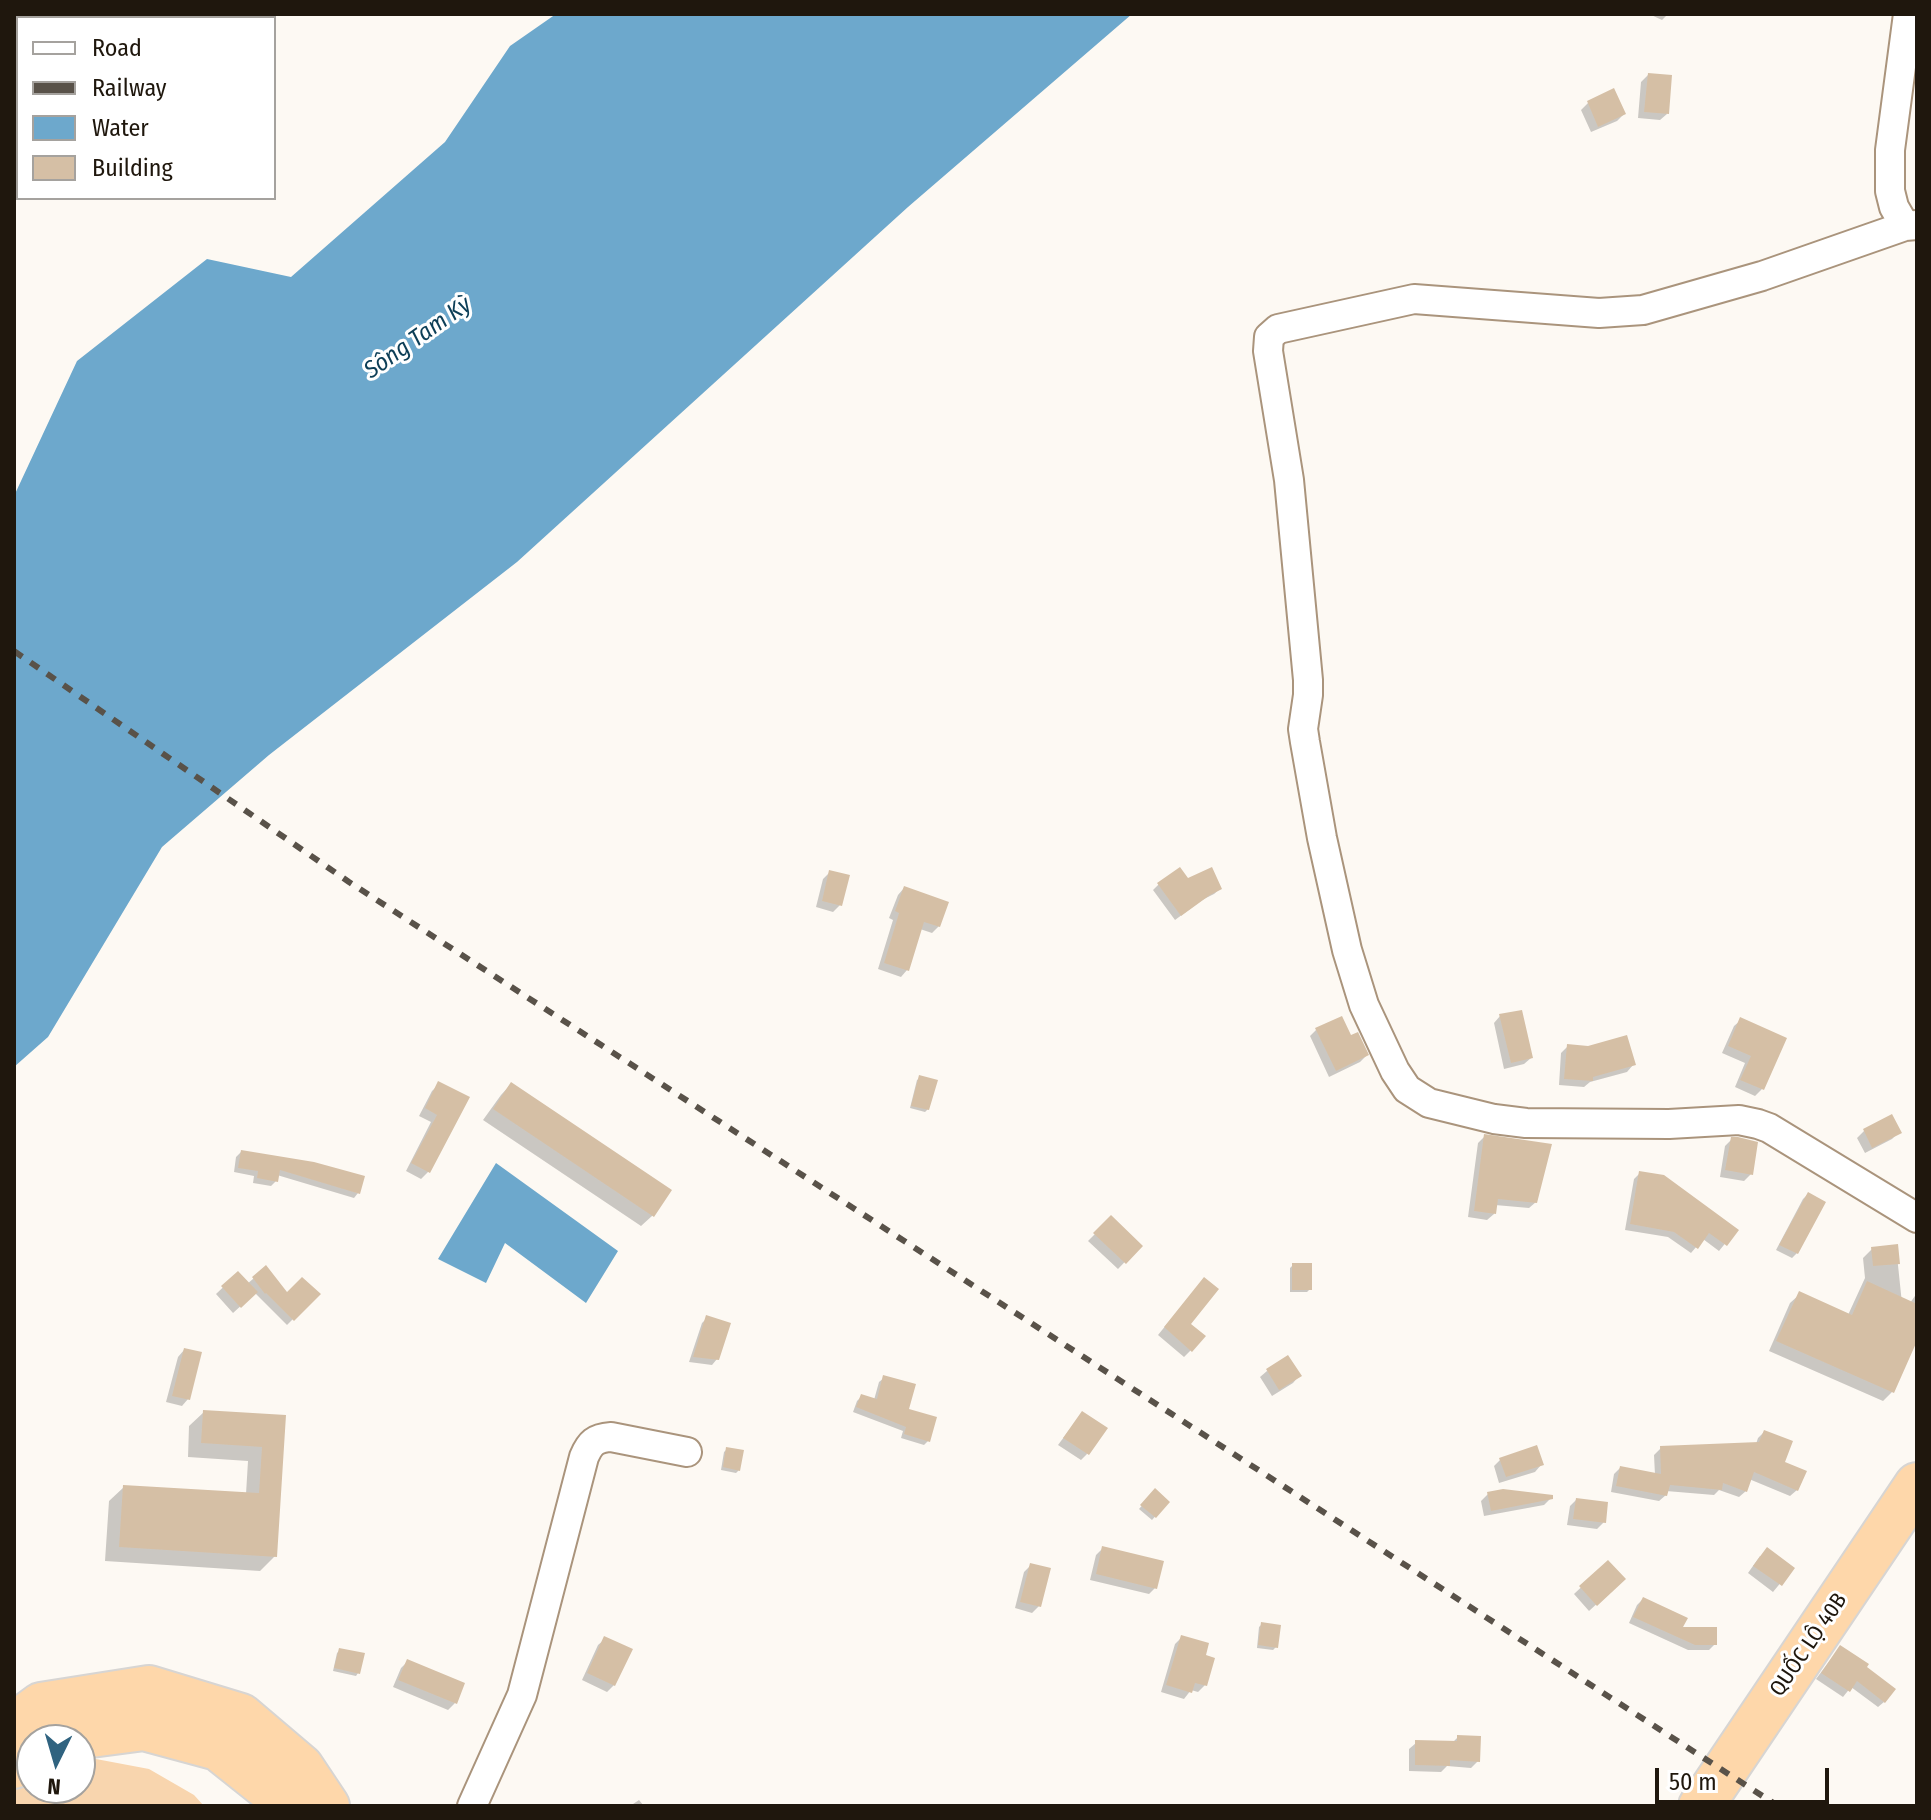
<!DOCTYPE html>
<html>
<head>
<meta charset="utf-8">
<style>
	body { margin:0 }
	#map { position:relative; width:1931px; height:1820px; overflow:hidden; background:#fdf9f3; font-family:"Fira Sans Condensed",sans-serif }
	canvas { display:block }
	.frame { position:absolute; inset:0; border:16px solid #1f170d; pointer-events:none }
	.legend { position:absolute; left:16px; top:16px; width:260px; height:184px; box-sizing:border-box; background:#fff; border:2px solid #a5a29e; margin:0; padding:10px 14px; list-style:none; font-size:24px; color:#1f170d }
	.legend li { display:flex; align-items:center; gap:16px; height:40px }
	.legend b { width:40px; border:2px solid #a5a29e }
	.north { position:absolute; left:16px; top:1724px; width:80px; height:80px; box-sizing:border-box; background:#fff; border:2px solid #a5a29e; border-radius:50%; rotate:185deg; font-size:22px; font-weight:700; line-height:32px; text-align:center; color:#1f170d }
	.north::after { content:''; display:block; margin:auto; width:28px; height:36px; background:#306380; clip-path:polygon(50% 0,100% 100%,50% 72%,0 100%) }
	.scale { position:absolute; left:1655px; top:1768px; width:174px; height:36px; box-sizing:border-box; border:4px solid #1f170d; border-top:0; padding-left:10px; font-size:24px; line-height:28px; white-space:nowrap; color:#1f170d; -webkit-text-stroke:6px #fff; paint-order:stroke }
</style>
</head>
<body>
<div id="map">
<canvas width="1931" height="1820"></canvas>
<div class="frame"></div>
<ul class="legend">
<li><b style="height:10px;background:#fff"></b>Road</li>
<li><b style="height:10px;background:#595249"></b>Railway</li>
<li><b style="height:22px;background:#6da8cc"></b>Water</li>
<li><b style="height:22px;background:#d5bfa5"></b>Building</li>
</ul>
<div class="north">N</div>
<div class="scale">50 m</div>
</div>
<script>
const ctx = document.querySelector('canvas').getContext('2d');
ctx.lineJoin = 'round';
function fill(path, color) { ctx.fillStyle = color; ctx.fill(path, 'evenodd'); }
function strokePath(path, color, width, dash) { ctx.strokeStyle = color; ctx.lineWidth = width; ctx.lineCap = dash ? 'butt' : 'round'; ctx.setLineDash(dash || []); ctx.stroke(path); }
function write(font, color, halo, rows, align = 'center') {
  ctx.font = font + ' "Fira Sans Condensed",sans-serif'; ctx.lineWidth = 6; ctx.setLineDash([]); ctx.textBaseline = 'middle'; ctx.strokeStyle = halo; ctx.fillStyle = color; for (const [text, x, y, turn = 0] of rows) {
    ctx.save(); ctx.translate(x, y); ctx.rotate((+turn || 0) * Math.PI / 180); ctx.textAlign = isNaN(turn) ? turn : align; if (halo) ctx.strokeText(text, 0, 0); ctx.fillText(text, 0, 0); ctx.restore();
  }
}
const green = new Path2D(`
	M 96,1759 L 149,1769 L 194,1795 L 204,1806 L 14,1806 L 14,1783 L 32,1773 L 32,1788 L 80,1788 L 80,1762 Z`);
const water = new Path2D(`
	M 556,14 L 1132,14 L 908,207 L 517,562 L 269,755 L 162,847 L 48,1037 L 14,1067 L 14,496 L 77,361 L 207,259 L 291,277 L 445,142 L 510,46 Z
	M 496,1163 L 618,1251 L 586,1303 L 505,1243 L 486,1283 L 438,1259 Z`);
const shadow = new Path2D(`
	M 1649,14 L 1668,14 L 1662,20 Z
	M 1648,75 L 1667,114 L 1660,120 L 1638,118 L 1641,82 Z
	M 1588,103 L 1624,114 L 1617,121 L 1591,132 L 1581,110 Z
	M 830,872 L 840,905 L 833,912 L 816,907 L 823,879 Z
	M 1188,881 L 1220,889 L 1214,894 L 1202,900 L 1175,920 L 1153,890 L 1159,884 Z
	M 904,888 L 939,926 L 932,933 L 920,929 L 907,970 L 901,977 L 878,969 L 893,920 L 889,918 L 898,895 Z
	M 1500,1016 L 1531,1058 L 1524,1064 L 1504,1069 L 1494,1023 Z
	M 1741,1020 L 1784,1039 L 1762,1089 L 1755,1096 L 1735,1087 L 1745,1063 L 1722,1053 L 1734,1026 Z
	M 1316,1030 L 1350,1038 L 1367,1055 L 1360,1062 L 1329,1077 L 1310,1036 Z
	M 1568,1046 L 1633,1065 L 1627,1072 L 1590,1082 L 1584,1087 L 1559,1085 L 1561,1053 Z
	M 920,1078 L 928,1109 L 925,1112 L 910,1108 L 917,1080 Z
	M 439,1084 L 467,1098 L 428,1172 L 421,1179 L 406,1171 L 431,1122 L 419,1116 L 432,1091 Z
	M 511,1084 L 669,1191 L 652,1216 L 641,1226 L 483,1120 L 501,1095 Z
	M 1864,1131 L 1899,1132 L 1892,1139 L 1865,1153 L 1857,1138 Z
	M 1485,1136 L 1536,1202 L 1529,1208 L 1495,1205 L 1494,1214 L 1487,1220 L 1468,1217 L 1478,1143 Z
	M 1732,1139 L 1751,1174 L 1744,1181 L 1720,1177 L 1725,1146 Z
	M 241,1152 L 358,1193 L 354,1198 L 277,1175 L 276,1181 L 271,1186 L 253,1183 L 254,1176 L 234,1172 L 236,1157 Z
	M 1640,1173 L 1736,1230 L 1719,1251 L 1703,1239 L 1691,1253 L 1668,1237 L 1625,1230 L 1634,1179 Z
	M 1808,1194 L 1797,1253 L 1792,1258 L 1776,1250 L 1803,1199 Z
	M 1111,1218 L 1140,1246 L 1118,1269 L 1088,1241 Z
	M 1896,1246 L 1903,1313 L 1917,1293 L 1917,1340 L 1892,1392 L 1883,1401 L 1769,1351 L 1790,1303 L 1800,1294 L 1848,1315 L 1865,1278 L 1863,1258 L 1872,1249 Z
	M 1293,1265 L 1310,1289 L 1307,1292 L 1290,1292 L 1290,1268 Z
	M 266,1268 L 287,1295 L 318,1294 L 287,1325 L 255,1293 L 233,1313 L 216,1294 L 238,1273 L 247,1284 Z
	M 1197,1287 L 1189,1324 L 1191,1350 L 1184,1357 L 1158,1335 Z
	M 707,1318 L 717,1359 L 712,1365 L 689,1362 L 702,1323 Z
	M 184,1350 L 188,1399 L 182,1406 L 166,1402 L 178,1357 Z
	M 1267,1371 L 1299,1376 L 1293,1383 L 1272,1396 L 1260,1377 Z
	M 884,1378 L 928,1441 L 924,1445 L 901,1438 L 903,1431 L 853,1412 L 857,1401 L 861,1397 L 874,1400 L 879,1382 Z
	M 204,1412 L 284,1417 L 275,1556 L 260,1571 L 105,1561 L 109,1501 L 124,1487 L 246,1494 L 248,1461 L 188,1457 L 189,1426 Z
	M 1082,1413 L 1087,1454 L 1081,1460 L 1058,1445 Z
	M 1764,1432 L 1797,1490 L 1790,1496 L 1749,1479 L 1746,1491 L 1739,1497 L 1719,1490 L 1714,1495 L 1666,1491 L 1666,1495 L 1659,1501 L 1611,1492 L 1614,1474 L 1620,1468 L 1655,1475 L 1654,1455 L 1661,1448 L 1756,1444 L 1758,1438 Z
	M 727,1449 L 739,1470 L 736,1473 L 721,1470 L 724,1452 Z
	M 1500,1460 L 1541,1465 L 1535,1472 L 1499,1483 L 1494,1466 Z
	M 1155,1491 L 1168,1502 L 1152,1520 L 1139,1509 Z
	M 1488,1494 L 1551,1498 L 1544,1505 L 1484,1516 L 1481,1501 Z
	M 1576,1500 L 1604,1522 L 1597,1529 L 1567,1525 L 1570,1506 Z
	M 1103,1548 L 1155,1588 L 1149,1594 L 1090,1580 L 1096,1555 Z
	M 1760,1556 L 1792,1569 L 1773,1592 L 1748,1573 Z
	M 1608,1562 L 1624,1579 L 1589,1611 L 1574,1594 Z
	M 1031,1565 L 1039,1606 L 1032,1613 L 1015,1608 L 1024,1572 Z
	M 1643,1599 L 1680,1629 L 1715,1644 L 1709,1650 L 1688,1650 L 1629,1623 L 1637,1605 Z
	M 1262,1624 L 1276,1647 L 1273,1650 L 1257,1648 L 1259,1627 Z
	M 1182,1637 L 1203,1656 L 1205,1685 L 1198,1692 L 1191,1690 L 1184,1699 L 1161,1692 L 1175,1644 Z
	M 605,1639 L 614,1685 L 607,1692 L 582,1680 L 598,1645 Z
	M 1840,1647 L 1884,1702 L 1878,1707 L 1851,1687 L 1843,1697 L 1816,1679 Z
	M 340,1650 L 358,1673 L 356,1676 L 333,1671 L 337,1653 Z
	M 407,1662 L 455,1703 L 448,1710 L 393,1687 L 401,1668 Z
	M 1458,1737 L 1478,1761 L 1471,1768 L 1447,1766 L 1441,1772 L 1409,1771 L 1409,1749 L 1416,1743 L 1452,1743 Z
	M 639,1800 L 644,1806 L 630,1806 Z`);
const building = new Path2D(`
	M 1648,73 L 1672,75 L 1669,114 L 1644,112 Z
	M 1614,88 L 1626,114 L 1598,127 L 1587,101 Z
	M 1180,867 L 1188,878 L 1212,867 L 1222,889 L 1210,895 L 1181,916 L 1157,883 Z
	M 829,870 L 850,875 L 842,906 L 822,901 Z
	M 904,886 L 949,902 L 940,927 L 924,922 L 909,971 L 884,963 L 899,913 L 895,911 Z
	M 1522,1010 L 1533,1058 L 1511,1063 L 1499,1014 Z
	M 1342,1016 L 1351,1035 L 1358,1032 L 1369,1055 L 1336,1071 L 1315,1028 Z
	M 1740,1017 L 1787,1038 L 1764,1090 L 1740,1080 L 1751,1056 L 1728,1046 Z
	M 1627,1035 L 1636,1065 L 1593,1077 L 1593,1081 L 1564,1079 L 1567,1044 L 1588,1046 Z
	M 919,1075 L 938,1080 L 929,1110 L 911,1106 Z
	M 438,1081 L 470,1097 L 430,1173 L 411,1163 L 437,1115 L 425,1108 Z
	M 511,1082 L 672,1190 L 654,1217 L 493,1109 Z
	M 1892,1114 L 1902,1133 L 1872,1148 L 1863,1129 Z
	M 1484,1134 L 1552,1144 L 1537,1203 L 1498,1199 L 1496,1214 L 1474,1211 Z
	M 1731,1137 L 1738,1137 L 1758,1142 L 1753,1175 L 1725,1170 Z
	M 241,1150 L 314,1162 L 365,1176 L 360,1194 L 280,1170 L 278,1182 L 257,1178 L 258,1171 L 238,1168 Z
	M 1639,1171 L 1664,1175 L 1739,1230 L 1727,1246 L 1709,1233 L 1698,1249 L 1674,1232 L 1630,1224 Z
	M 1808,1192 L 1826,1202 L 1798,1254 L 1779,1245 Z
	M 1111,1215 L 1143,1246 L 1126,1264 L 1093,1233 Z
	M 1898,1244 L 1900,1264 L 1873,1266 L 1871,1247 Z
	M 1292,1263 L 1312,1263 L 1312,1290 L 1292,1290 Z
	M 266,1265 L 287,1292 L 302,1277 L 321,1294 L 294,1321 L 266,1293 L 265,1294 L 252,1277 Z
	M 238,1271 L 258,1292 L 241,1308 L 221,1286 Z
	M 1204,1277 L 1219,1289 L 1191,1324 L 1206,1336 L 1192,1352 L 1164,1327 Z
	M 1867,1281 L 1917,1304 L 1917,1341 L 1894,1393 L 1776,1341 L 1799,1291 L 1852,1315 Z
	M 706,1315 L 731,1323 L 719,1360 L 693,1357 Z
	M 184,1348 L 202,1352 L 190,1400 L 172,1396 Z
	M 1288,1355 L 1302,1376 L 1279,1390 L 1266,1369 Z
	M 883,1375 L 916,1384 L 909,1409 L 937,1417 L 930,1442 L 904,1434 L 906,1427 L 856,1407 L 861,1394 L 877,1399 Z
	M 203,1410 L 286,1415 L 277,1557 L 119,1547 L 123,1485 L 259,1493 L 262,1447 L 201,1443 Z
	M 1082,1411 L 1108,1428 L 1089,1455 L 1063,1438 Z
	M 1764,1430 L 1793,1441 L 1785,1462 L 1807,1471 L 1798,1491 L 1754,1472 L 1747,1492 L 1723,1483 L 1722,1490 L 1670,1485 L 1667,1496 L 1616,1486 L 1620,1466 L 1661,1474 L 1660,1446 L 1759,1442 Z
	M 1537,1445 L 1544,1465 L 1506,1477 L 1499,1458 Z
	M 726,1447 L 744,1450 L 740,1471 L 723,1467 Z
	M 1155,1488 L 1170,1502 L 1156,1518 L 1140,1505 Z
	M 1503,1489 L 1553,1495 L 1553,1499 L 1491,1511 L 1487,1492 Z
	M 1576,1498 L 1608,1502 L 1606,1523 L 1573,1519 Z
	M 1102,1546 L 1164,1561 L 1157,1589 L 1096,1574 Z
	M 1767,1547 L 1795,1568 L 1782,1586 L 1753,1566 Z
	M 1608,1560 L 1626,1579 L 1597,1606 L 1579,1586 Z
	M 1030,1563 L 1051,1568 L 1041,1607 L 1020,1602 Z
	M 1643,1597 L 1688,1618 L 1683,1627 L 1717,1627 L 1717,1645 L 1695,1645 L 1633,1617 Z
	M 1261,1622 L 1281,1625 L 1278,1648 L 1258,1645 Z
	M 1181,1635 L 1209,1643 L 1206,1655 L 1215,1658 L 1207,1686 L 1195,1683 L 1192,1693 L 1166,1685 Z
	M 604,1636 L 633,1649 L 615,1686 L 587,1673 Z
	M 1840,1645 L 1869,1664 L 1867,1667 L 1896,1689 L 1885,1703 L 1857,1681 L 1850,1692 L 1821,1673 Z
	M 339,1648 L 365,1653 L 360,1674 L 334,1668 Z
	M 407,1659 L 465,1683 L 457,1704 L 398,1680 Z
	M 1457,1735 L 1481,1736 L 1480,1762 L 1450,1760 L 1450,1766 L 1415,1765 L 1415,1740 L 1457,1741 Z`);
const minor = new Path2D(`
	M 1917,225 L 1905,226 L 1762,276 L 1643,310 L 1599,313 L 1414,299 L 1278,329 L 1269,337 L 1268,351 L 1289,480 L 1308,680 L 1308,695 L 1303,729 L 1305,742 L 1322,838 L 1347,950 L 1364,1005 L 1395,1071 L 1407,1089 L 1429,1103 L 1494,1119 L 1526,1123 L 1669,1124 L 1739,1120 L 1758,1124 L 1769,1128 L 1917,1218
	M 1905,226 L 1894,207 L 1890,191 L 1890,150 L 1908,14
	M 472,1806 L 522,1695 L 584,1457 C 590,1443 595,1438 611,1437 L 687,1452`);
const trunk = new Path2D(`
	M 14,1725 L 41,1705 L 149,1688 L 241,1716 L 301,1767 L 327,1806
	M 53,1740 L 144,1728 L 218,1748 L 272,1791 L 281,1806
	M 14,1766 L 32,1754
	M 1701,1806 L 1917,1485`);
const rail = new Path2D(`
	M 14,651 L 349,882 L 1778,1806`);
const streetNames = [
	["QUỐC LỘ 40B",1809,1645,-56]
];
const waterNames = [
	["Sông Tam Kỳ",418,338,-35]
];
fill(green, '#f8d5ae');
fill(water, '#6da8cc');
fill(shadow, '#0003');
fill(building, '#d5bfa5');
strokePath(minor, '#aa947c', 32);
strokePath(trunk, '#d7d5d3', 48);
strokePath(minor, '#fff', 28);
strokePath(trunk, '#fed7aa', 44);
strokePath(rail, '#595249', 6, [10, 10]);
write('22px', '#1f170d', '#fff', streetNames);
write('italic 24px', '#0c3e57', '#fff', waterNames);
</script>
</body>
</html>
